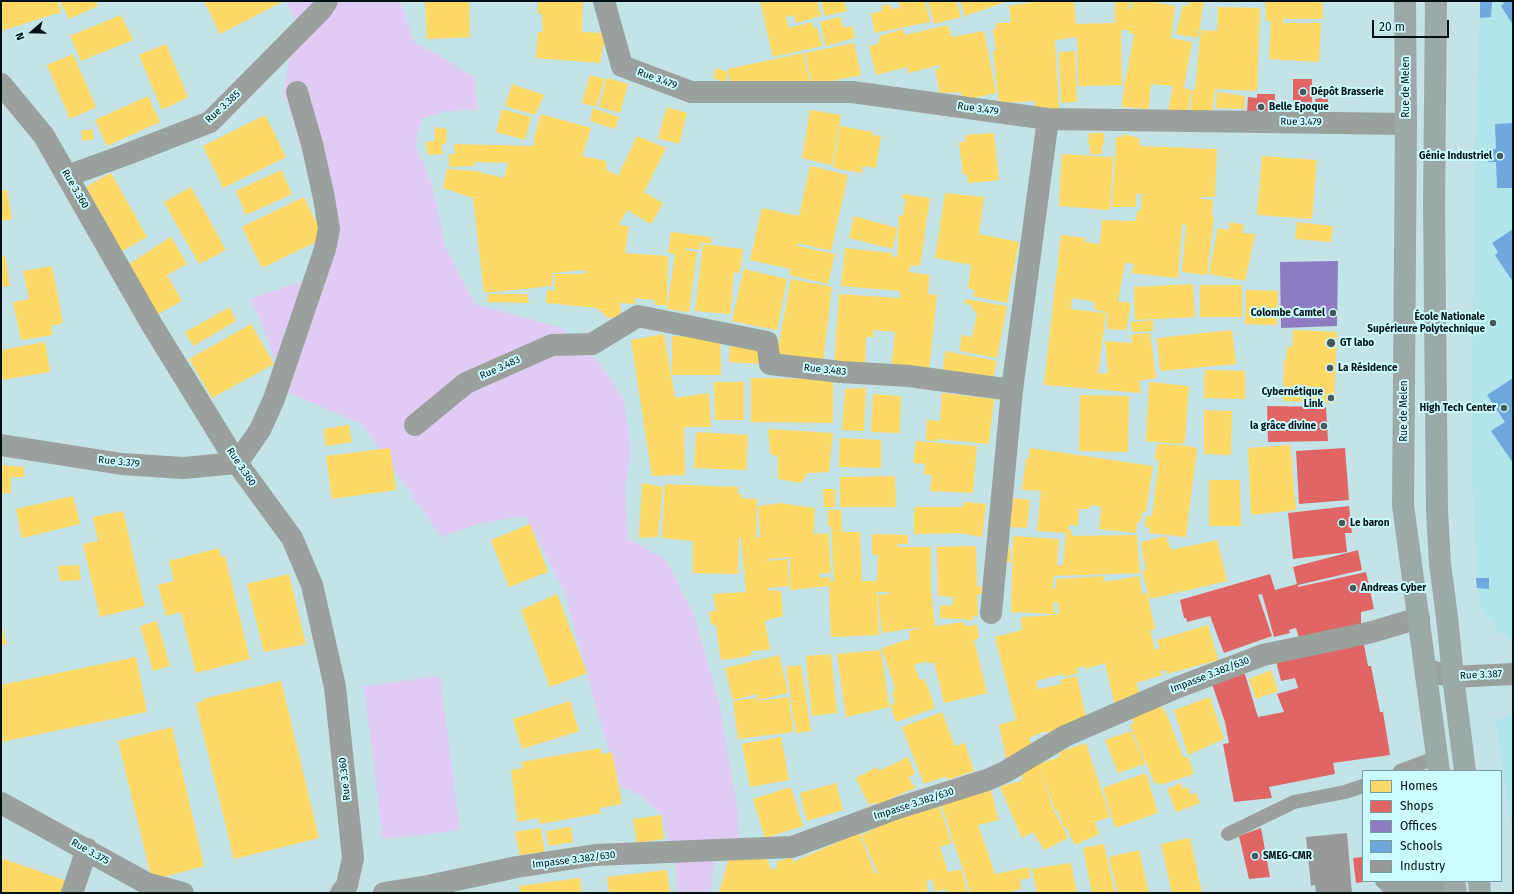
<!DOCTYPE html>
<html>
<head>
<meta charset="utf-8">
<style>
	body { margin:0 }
	#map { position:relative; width:1514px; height:894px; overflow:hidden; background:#c4e3e6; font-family:"Fira Sans",sans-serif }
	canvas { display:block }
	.frame { position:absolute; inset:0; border:2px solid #001113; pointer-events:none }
	.legend { position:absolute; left:1362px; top:770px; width:140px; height:112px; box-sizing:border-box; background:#ccfbff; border:1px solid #7a9da1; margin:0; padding:5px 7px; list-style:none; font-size:12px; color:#001113 }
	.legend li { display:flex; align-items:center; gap:8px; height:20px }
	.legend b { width:20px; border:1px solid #7a9da1 }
	.north { position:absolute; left:12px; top:12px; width:40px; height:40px; -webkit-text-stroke:3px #ccfbff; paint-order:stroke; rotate:250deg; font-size:11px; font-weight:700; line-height:16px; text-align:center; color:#001113 }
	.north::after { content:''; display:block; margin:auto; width:14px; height:18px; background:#001113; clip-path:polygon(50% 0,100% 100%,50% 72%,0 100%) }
	.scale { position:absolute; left:1372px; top:20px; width:77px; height:18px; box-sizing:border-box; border:2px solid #001113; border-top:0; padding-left:5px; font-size:12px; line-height:14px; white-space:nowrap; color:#001113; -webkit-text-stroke:3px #ccfbff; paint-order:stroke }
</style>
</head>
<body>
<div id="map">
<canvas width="1514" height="894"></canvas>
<div class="frame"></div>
<ul class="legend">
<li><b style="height:11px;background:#ffd966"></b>Homes</li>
<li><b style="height:11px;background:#e06666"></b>Shops</li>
<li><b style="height:11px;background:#8e7cc3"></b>Offices</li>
<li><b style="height:11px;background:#6fa8dc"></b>Schools</li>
<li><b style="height:11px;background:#999"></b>Industry</li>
</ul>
<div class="north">N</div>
<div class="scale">20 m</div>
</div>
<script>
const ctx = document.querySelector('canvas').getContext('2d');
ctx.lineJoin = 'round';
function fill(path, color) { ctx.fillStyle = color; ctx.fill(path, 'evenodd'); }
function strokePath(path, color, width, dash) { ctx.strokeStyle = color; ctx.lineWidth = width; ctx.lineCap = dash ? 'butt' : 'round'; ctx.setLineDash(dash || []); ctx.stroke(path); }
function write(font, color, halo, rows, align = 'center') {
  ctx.font = font + ' "Fira Sans",sans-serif'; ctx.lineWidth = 4; ctx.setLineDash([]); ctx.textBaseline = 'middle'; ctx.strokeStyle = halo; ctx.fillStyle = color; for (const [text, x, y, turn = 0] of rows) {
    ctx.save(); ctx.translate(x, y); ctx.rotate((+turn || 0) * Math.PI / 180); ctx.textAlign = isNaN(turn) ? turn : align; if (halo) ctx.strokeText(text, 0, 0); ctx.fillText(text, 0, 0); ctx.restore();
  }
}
const built = new Path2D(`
	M 1480,1 L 1513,1 L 1513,641 L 1498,631 L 1486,615 L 1480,603 L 1476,578 L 1472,461 L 1474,166 Z
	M 1513,713 L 1513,840 L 1496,721 Z`);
const green = new Path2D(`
	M 286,1 L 400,1 L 415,43 L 440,56 L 475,78 L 478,110 L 446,111 L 421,119 L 415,144 L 431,181 L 446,249 L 475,304 L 562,328 L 602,366 L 624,400 L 631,453 L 625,485 L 628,538 L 667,561 L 694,615 L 719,702 L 738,812 L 739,840 L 716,849 L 710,893 L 678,893 L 674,856 L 660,813 L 640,795 L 621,787 L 597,711 L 564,591 L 525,516 L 481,523 L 441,537 L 362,424 L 289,393 L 251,299 L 317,276 L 326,232 L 284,92 L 295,19 Z
	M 440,676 L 460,830 L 383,839 L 364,686 Z`);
const homes = new Path2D(`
	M 1,1 L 58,1 L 61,12 L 1,31 Z
	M 60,1 L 95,1 L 98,6 L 69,19 Z
	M 204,1 L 284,1 L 220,34 Z
	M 425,1 L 469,1 L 470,37 L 427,39 Z
	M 538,1 L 583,1 L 582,32 L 606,33 L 600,63 L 536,58 L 538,32 L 543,32 L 542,14 L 538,14 Z
	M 760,1 L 817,1 L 821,16 L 796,23 L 794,15 L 786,17 L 789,28 L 812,22 L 813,28 L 817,27 L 822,46 L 773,57 Z
	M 821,1 L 844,1 L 847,11 L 825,16 Z
	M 909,1 L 925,1 L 930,22 L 875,33 L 871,14 L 882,11 L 881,6 L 890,4 L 891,9 L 900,8 L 899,2 Z
	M 928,1 L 956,1 L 961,17 L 934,24 Z
	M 960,1 L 1009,1 L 965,16 Z
	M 1029,1 L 1074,1 L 1076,24 L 1115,23 L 1115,1 L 1129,1 L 1129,10 L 1131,10 L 1132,1 L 1148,1 L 1175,6 L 1171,38 L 1192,42 L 1184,88 L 1192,90 L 1187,114 L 1168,111 L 1173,86 L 1151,84 L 1149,109 L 1122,107 L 1125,79 L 1126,79 L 1134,34 L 1129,33 L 1129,30 L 1121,30 L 1122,85 L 1078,86 L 1077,37 L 1055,40 L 1059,109 L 1035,110 L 1035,101 L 999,103 L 993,51 L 996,51 L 993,29 L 996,29 L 996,23 L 1011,23 L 1009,6 L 1029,3 Z
	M 1190,1 L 1204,1 L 1198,38 L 1176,34 L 1183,5 L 1189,6 Z
	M 1265,1 L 1322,1 L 1323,19 L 1283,19 L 1283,23 L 1321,23 L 1319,62 L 1269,59 L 1271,21 L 1266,21 Z
	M 1218,7 L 1260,8 L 1257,91 L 1215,89 L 1212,113 L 1190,111 L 1193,90 L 1195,90 L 1201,30 L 1217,31 Z
	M 121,15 L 133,40 L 81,61 L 70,36 Z
	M 840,17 L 843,28 L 852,26 L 855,38 L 826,46 L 820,22 Z
	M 948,25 L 952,37 L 984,31 L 996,93 L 969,99 L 969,96 L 962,98 L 961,92 L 940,93 L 935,69 L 940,69 L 939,65 L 909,73 L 907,67 L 876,75 L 869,46 L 878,44 L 880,36 L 903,29 L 904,35 Z
	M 854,43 L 861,75 L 812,85 L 805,53 Z
	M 166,44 L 188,97 L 162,110 L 139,55 Z
	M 1075,51 L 1077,102 L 1061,103 L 1059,52 Z
	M 803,53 L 810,84 L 730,84 L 728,69 Z
	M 73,54 L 96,107 L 70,119 L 47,65 Z
	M 716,68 L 728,72 L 725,82 L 713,78 Z
	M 590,75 L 605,79 L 596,107 L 582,103 Z
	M 607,78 L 628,84 L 620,113 L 599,107 Z
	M 512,84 L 544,95 L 535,115 L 505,106 Z
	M 1217,92 L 1245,96 L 1244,109 L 1216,108 Z
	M 148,96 L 160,122 L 107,146 L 95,120 Z
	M 667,107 L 687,113 L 679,144 L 658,138 Z
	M 593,108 L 619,117 L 615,129 L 590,121 Z
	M 502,109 L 531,117 L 525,140 L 496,132 Z
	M 810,110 L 841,115 L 832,165 L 802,158 Z
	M 541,114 L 591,128 L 582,156 L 606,161 L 607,170 L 618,176 L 637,136 L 666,148 L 644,192 L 663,203 L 651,224 L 627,210 L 619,225 L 629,226 L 625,253 L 668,256 L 667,305 L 655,305 L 655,300 L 635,298 L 635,304 L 620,303 L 621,317 L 608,318 L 597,308 L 546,303 L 547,290 L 555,291 L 554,274 L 585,274 L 585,270 L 552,273 L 552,286 L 484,293 L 473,198 L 443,188 L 447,169 L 476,171 L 504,178 L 508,163 L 474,162 L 474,166 L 449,167 L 449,154 L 455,154 L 454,144 L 534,146 L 534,138 Z
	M 265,115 L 286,157 L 223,188 L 203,146 Z
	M 840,126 L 873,132 L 872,135 L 881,136 L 876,168 L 863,166 L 862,173 L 833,168 Z
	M 435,127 L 447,129 L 446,143 L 441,145 L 443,154 L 428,155 L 426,142 L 435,141 Z
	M 92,129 L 94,139 L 83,141 L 81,131 Z
	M 994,133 L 999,180 L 968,183 L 967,174 L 963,175 L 959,143 L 965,142 L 965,135 Z
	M 1089,133 L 1104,133 L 1104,145 L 1102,145 L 1102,154 L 1090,154 L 1090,145 L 1088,144 Z
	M 1123,134 L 1139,138 L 1140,146 L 1217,149 L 1215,197 L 1200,197 L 1201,199 L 1213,200 L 1212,217 L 1214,217 L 1207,275 L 1182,272 L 1186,225 L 1182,224 L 1178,278 L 1132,273 L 1134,264 L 1125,263 L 1118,301 L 1131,303 L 1126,330 L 1107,329 L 1108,313 L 1094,309 L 1095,302 L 1072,298 L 1071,309 L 1106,313 L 1098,374 L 1108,373 L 1105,341 L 1132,343 L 1131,335 L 1150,333 L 1156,378 L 1139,381 L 1141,393 L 1044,385 L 1061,235 L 1086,238 L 1085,242 L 1100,244 L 1102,220 L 1136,221 L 1137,211 L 1141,211 L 1142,194 L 1136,194 L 1136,207 L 1112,207 L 1116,137 L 1123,137 Z
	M 1062,154 L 1113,157 L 1110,210 L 1059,206 Z
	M 1262,156 L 1317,160 L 1312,219 L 1257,215 Z
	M 810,166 L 848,175 L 831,251 L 798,243 L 798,246 L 835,254 L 828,284 L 789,275 L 791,269 L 750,260 L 762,208 L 799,216 Z
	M 281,170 L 292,194 L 246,215 L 236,191 Z
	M 111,173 L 147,237 L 122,251 L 86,187 Z
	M 191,187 L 226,250 L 199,264 L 164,202 Z
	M 7,190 L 12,219 L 1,221 L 1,191 Z
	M 945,193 L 984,197 L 979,234 L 1019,242 L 1007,303 L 973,296 L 975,290 L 968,288 L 971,265 L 935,258 Z
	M 903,194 L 930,198 L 920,266 L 911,265 L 909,272 L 929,275 L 928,294 L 937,295 L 929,372 L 891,369 L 895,332 L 874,330 L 873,337 L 866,337 L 865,371 L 834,368 L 839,294 L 900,298 L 900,291 L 841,286 L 845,248 L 892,253 L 892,256 L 897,257 L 899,215 L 903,216 L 906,199 L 902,199 Z
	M 304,197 L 324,238 L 262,268 L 242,227 Z
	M 854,216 L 897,228 L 893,249 L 849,238 Z
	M 1230,222 L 1244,225 L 1242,233 L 1255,234 L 1245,281 L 1209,274 L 1218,228 L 1229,230 Z
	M 1297,222 L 1333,226 L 1331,242 L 1295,239 Z
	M 671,232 L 711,237 L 711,244 L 701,242 L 700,250 L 686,248 L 685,250 L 697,252 L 689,312 L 667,309 L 675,254 L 668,253 Z
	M 171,237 L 187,264 L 167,275 L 182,301 L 158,314 L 129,264 Z
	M 703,244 L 743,249 L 740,273 L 734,272 L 730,314 L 695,311 Z
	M 5,256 L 10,286 L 1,287 L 1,257 Z
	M 52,266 L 63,323 L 51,326 L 53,335 L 21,340 L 13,302 L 29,299 L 23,271 Z
	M 744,269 L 787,279 L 777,330 L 732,321 Z
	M 791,279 L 832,287 L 823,361 L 777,353 Z
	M 1193,284 L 1195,317 L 1135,320 L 1134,287 Z
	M 1200,285 L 1242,285 L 1242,317 L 1200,317 Z
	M 1246,290 L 1278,291 L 1277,325 L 1245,324 Z
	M 489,294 L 527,294 L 529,303 L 487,302 Z
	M 965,299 L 1007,306 L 997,358 L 960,351 L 961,335 L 972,337 L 977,314 L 969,304 L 965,304 Z
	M 230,307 L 236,321 L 193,346 L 185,332 Z
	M 1153,320 L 1153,331 L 1132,332 L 1131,322 Z
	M 251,324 L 274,364 L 212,398 L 189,359 Z
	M 731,330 L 763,332 L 761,364 L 729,362 Z
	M 1232,330 L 1236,364 L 1160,371 L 1157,338 Z
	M 1293,330 L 1337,332 L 1334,403 L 1283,401 L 1284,360 L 1286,360 L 1287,347 L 1292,347 Z
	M 664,334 L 675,398 L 709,393 L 711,427 L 684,427 L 685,475 L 652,476 L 631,340 Z
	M 672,336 L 720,336 L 721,375 L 672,375 Z
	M 45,342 L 50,372 L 1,380 L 1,350 Z
	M 945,351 L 997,361 L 993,380 L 943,371 Z
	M 1205,370 L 1245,371 L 1245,399 L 1204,398 Z
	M 751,378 L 833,379 L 833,423 L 751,422 Z
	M 714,382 L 744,382 L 744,420 L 715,420 Z
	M 1149,382 L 1189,386 L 1185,442 L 1180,444 L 1146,441 Z
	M 866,388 L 864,431 L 842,430 L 845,389 Z
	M 942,393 L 994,399 L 989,444 L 938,439 L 938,441 L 926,440 L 927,420 L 940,421 Z
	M 873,394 L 901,396 L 900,433 L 871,432 Z
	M 1080,395 L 1129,396 L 1128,452 L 1079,451 Z
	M 1204,410 L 1232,411 L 1231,455 L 1204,454 Z
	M 349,425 L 352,442 L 326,446 L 324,429 Z
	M 768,429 L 833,433 L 829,472 L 808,473 L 801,483 L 778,479 L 778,457 L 770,453 Z
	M 696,432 L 748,435 L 746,470 L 694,468 Z
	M 840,438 L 881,440 L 881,468 L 839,467 Z
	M 916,441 L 977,446 L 973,493 L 930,491 L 932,475 L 924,474 L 925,464 L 913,463 Z
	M 1157,444 L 1179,445 L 1197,448 L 1186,537 L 1149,533 L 1150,528 L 1145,527 L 1146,516 L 1152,516 L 1159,461 L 1155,458 Z
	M 1290,445 L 1296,510 L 1251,515 L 1248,448 Z
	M 390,448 L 396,490 L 332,499 L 326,456 Z
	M 1030,448 L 1153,466 L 1146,512 L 1142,512 L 1140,523 L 1137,522 L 1136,533 L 1099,529 L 1101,507 L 1093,505 L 1087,509 L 1079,509 L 1078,526 L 1069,525 L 1069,531 L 1072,531 L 1072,536 L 1137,535 L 1140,573 L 1054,576 L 1052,589 L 1056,588 L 1056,579 L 1104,576 L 1105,582 L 1139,576 L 1142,594 L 1147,593 L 1155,629 L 1150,630 L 1155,650 L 1160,648 L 1157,640 L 1208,625 L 1218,660 L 1167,674 L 1166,670 L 1161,671 L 1162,675 L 1136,683 L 1141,699 L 1115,706 L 1105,663 L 1086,669 L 1084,666 L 1077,668 L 1078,673 L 1064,677 L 1063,674 L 1036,681 L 1038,689 L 1062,684 L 1060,680 L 1077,676 L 1087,722 L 1047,733 L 1046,731 L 1029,738 L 1033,752 L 1007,762 L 999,725 L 1016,720 L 995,637 L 1022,630 L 1021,617 L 1056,615 L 1059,613 L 1058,602 L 1053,603 L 1055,614 L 1011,612 L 1013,536 L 1059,539 L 1057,565 L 1063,565 L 1066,533 L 1037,531 L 1041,491 L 1022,490 L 1026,459 L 1029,459 Z
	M 1,465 L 24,467 L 24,477 L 11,477 L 11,493 L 1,493 Z
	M 895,476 L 896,507 L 840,507 L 840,477 Z
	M 1209,480 L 1240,480 L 1241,526 L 1209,526 Z
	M 642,483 L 663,487 L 658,537 L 639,538 Z
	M 665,484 L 738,487 L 738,494 L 742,494 L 741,498 L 757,499 L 756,538 L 760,537 L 758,506 L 780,503 L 815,508 L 814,534 L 828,533 L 831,573 L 819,574 L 820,578 L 830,577 L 831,582 L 834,581 L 831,526 L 828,526 L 827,510 L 841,510 L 842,532 L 860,532 L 862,581 L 877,581 L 878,555 L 872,555 L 872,534 L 908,535 L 908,544 L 897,544 L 898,547 L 931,547 L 931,589 L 935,626 L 964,622 L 965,626 L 977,625 L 979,638 L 974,640 L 987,693 L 944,703 L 934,662 L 927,664 L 926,661 L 914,665 L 920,680 L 925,679 L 935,708 L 896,722 L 890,704 L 895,703 L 892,694 L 894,690 L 894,685 L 882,648 L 910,639 L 909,631 L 922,627 L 882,633 L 878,595 L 890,594 L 889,592 L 877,592 L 879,635 L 831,637 L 829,586 L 790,590 L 790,557 L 769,559 L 766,561 L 788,559 L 789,586 L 768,588 L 768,590 L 781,591 L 783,616 L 765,621 L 770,650 L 752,651 L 750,656 L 721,660 L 716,626 L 711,623 L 709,612 L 716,611 L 713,594 L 746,592 L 741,538 L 739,538 L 738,574 L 693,573 L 693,541 L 662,538 Z
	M 823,489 L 835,489 L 835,507 L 824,507 Z
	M 73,496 L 80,524 L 22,538 L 16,509 Z
	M 1013,498 L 1030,500 L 1027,528 L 1010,527 Z
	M 963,502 L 986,504 L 982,537 L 960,533 L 914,534 L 914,507 L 963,507 Z
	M 123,511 L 145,606 L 100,617 L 83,544 L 98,541 L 93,517 Z
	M 530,524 L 548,572 L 509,587 L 491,540 Z
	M 1166,536 L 1171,550 L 1217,540 L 1227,581 L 1150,599 L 1142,571 L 1146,570 L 1141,542 Z
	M 976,546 L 977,587 L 982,586 L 983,594 L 977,594 L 978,616 L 973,616 L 973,620 L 940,618 L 940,606 L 953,605 L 953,597 L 938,596 L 937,547 Z
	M 219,548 L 221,557 L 225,556 L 250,659 L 196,673 L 181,612 L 166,616 L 158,585 L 174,581 L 169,561 Z
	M 1001,548 L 1010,548 L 1011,562 L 1000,563 Z
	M 79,565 L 81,580 L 60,581 L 58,566 Z
	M 289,574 L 306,644 L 264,652 L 247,584 Z
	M 557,594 L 587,673 L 550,687 L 521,610 Z
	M 157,621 L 170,666 L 153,671 L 140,626 Z
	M 1,624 L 7,644 L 1,645 Z
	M 881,650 L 889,707 L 846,717 L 837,654 Z
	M 831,654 L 837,713 L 812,716 L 806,656 Z
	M 779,655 L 788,693 L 758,700 L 757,694 L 733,700 L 725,668 Z
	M 136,657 L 147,712 L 1,742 L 1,685 Z
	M 801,665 L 811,731 L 796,733 L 786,667 Z
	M 1271,670 L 1278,691 L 1256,699 L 1249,679 Z
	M 281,681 L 319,838 L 234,859 L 196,704 L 207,698 Z
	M 789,697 L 793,732 L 738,739 L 733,701 L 757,698 L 757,701 Z
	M 1210,697 L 1224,739 L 1188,755 L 1174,710 Z
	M 570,701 L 579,731 L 522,749 L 513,719 Z
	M 1159,702 L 1163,711 L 1165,710 L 1183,757 L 1188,757 L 1194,774 L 1160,785 L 1160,782 L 1155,784 L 1130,725 L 1134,723 L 1130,714 Z
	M 942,712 L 955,746 L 965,743 L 974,771 L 947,780 L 946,776 L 924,784 L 902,727 Z
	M 172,727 L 204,866 L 152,880 L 118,741 Z
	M 1131,731 L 1145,764 L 1118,773 L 1105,740 Z
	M 781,737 L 789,780 L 750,787 L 742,744 Z
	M 1086,743 L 1110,817 L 1095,822 L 1099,834 L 1075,845 L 1066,827 L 1064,828 L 1057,809 L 1055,810 L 1039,764 L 1060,757 L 1059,752 Z
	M 601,748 L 602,754 L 612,752 L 622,804 L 600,808 L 601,813 L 540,824 L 538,818 L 518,822 L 511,770 L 523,768 L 521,762 Z
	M 908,757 L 915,774 L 909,777 L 915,788 L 889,799 L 890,801 L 877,808 L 874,802 L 869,805 L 856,778 L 877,767 L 879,771 Z
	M 1038,762 L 1053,809 L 1068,838 L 1044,850 L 1033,832 L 1022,838 L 1000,787 L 1023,780 L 1020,767 Z
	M 1146,773 L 1158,813 L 1115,828 L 1103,788 Z
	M 836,783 L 843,810 L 807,821 L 800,793 Z
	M 1181,783 L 1183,789 L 1188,787 L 1191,795 L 1196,793 L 1200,803 L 1176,812 L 1167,789 Z
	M 791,787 L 803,826 L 765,838 L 753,799 Z
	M 990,787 L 999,820 L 978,825 L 995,874 L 1029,867 L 1030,878 L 1020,880 L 1021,889 L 1005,893 L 971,893 L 940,801 Z
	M 938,803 L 952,843 L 940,847 L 948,872 L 961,869 L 968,893 L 947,893 L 946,889 L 935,892 L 932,879 L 927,881 L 928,891 L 922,893 L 721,893 L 721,892 L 719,892 L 729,858 L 766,856 L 771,870 L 778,867 L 776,862 L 792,857 L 793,862 L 859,833 L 875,874 L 878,873 L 861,835 L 903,815 Z
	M 661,815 L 664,839 L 637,843 L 633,819 Z
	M 571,827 L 573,842 L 549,846 L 546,831 Z
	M 541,828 L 545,852 L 520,855 L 515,832 Z
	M 1190,838 L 1202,893 L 1172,893 L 1161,844 Z
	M 1104,844 L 1115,893 L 1092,893 L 1083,848 Z
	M 1139,850 L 1149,893 L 1118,893 L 1109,857 Z
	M 1,858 L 70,882 L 66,893 L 1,893 Z
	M 1071,863 L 1077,893 L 1037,893 L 1032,869 Z
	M 667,870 L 670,893 L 609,893 L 607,877 Z
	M 580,878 L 582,893 L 520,893 L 519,886 Z`);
const shops = new Path2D(`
	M 1293,79 L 1312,79 L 1312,106 L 1293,105 Z
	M 1257,94 L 1275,94 L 1274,119 L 1247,116 L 1248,97 L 1257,98 Z
	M 1327,97 L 1330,109 L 1317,111 L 1315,99 Z
	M 1267,406 L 1326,407 L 1328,441 L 1268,442 Z
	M 1345,448 L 1349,500 L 1299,504 L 1296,451 Z
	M 1349,506 L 1352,533 L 1345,533 L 1347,552 L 1293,559 L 1288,513 Z
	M 1358,550 L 1362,570 L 1298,585 L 1298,587 L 1366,572 L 1374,609 L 1361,612 L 1361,626 L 1299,638 L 1296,628 L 1289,630 L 1290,633 L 1274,637 L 1262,594 L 1258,595 L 1272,636 L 1224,653 L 1210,616 L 1187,622 L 1186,618 L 1184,618 L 1180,600 L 1270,574 L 1275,590 L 1297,584 L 1293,567 Z
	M 1363,639 L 1368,666 L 1371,666 L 1380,712 L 1383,712 L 1390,755 L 1333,763 L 1335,774 L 1269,787 L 1272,798 L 1234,802 L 1223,744 L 1229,743 L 1225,722 L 1210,678 L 1243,668 L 1258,717 L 1284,712 L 1277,694 L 1298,688 L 1295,678 L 1281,681 L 1275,657 Z
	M 1261,828 L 1270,877 L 1249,879 L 1239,836 Z
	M 1363,857 L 1363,882 L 1356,883 L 1353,858 Z`);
const offices = new Path2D(`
	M 1338,261 L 1337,326 L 1281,328 L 1280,262 Z`);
const schools = new Path2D(`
	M 1480,1 L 1492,1 L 1491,17 L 1480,18 Z
	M 1502,1 L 1513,1 L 1513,25 L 1501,6 L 1504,4 Z
	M 1513,123 L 1513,188 L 1497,188 L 1496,162 L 1488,162 L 1487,149 L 1496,149 L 1495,124 Z
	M 1513,229 L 1513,282 L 1495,255 L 1498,252 L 1492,243 Z
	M 1513,378 L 1513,463 L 1491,431 L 1505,422 L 1487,395 Z
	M 1476,578 L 1489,578 L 1489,589 L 1477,588 Z`);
const industry = new Path2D(`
	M 1347,833 L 1352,893 L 1316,893 L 1315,885 L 1311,886 L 1306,837 Z`);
const service = new Path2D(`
	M 1400,771 L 1438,757
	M 1228,834 L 1294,802 L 1345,792 L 1363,786
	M 1382,881 L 1390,889 L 1455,884`);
const minor = new Path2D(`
	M 604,1 L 622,66 L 691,92 L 852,92 L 1048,119 L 1406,124
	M 1,84 L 44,136 L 152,325 L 237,463 L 292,538 L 312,585 L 335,687 L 353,858 L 347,885 L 341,893
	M 67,176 L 125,155 L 210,122 L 322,9 L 327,1
	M 415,425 L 466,383 L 552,345 L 592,344 L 638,316 L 767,342 L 770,364 L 841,372 L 909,376 L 1012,390 L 1048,119
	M 1,445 L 122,464 L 183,468 L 237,463 L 260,430 L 274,399 L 325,249 L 329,229 L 324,198 L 312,144 L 297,92
	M 991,613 L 1012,390
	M 1426,670 L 1453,677 L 1513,674
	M 1,803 L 146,883 L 183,893
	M 72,893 L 87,849
	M 384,893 L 428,886 L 517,867 L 595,855 L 792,847 L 898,808 L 987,780 L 1005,772 L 1065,736 L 1176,688 L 1263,655 L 1372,632 L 1419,618`);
const secondary = new Path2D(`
	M 1405,1 L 1406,124 L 1403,505 L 1439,771
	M 1436,1 L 1434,206 L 1437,511 L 1440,564 L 1447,617 L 1453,677 L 1465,771
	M 1454,881 L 1456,893
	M 1479,881 L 1480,893`);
const markers = [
	[1303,92,4,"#455a5d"],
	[1261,107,4,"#455a5d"],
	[1500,156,4,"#455a5d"],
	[1333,313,4,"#455a5d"],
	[1493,323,4,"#455a5d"],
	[1331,343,5,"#455a5d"],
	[1330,368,4,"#455a5d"],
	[1331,398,4,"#455a5d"],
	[1504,408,4,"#455a5d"],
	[1324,426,4,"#455a5d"],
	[1342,523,4,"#455a5d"],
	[1353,588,4,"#455a5d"],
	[1255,856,4,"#455a5d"]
];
const streetNames = [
	["Rue 3.479",657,79,20],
	["Rue de Melen",1406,87,-90],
	["Rue 3.385",223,107,-42],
	["Rue 3.479",978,109,8],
	["Rue 3.479",1301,122,1],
	["Rue 3.360",75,189,60],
	["Rue 3.483",500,368,-24],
	["Rue 3.483",825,370,6],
	["Rue de Melen",1404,411,-90],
	["Rue 3.379",119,462,6],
	["Rue 3.360",241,467,56],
	["Impasse 3.382/630",1210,675,-21],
	["Rue 3.387",1481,675,-3],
	["Rue 3.360",345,779,-96],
	["Impasse 3.382/630",914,804,-18],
	["Rue 3.375",90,852,29],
	["Impasse 3.382/630",574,860,-7]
];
const poiNames = [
	["Dépôt Brasserie",1311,92],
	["Belle Epoque",1269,107],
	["Génie Industriel",1492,156,"right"],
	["Colombe Camtel",1325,313,"right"],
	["École Nationale",1485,317,"right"],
	["Supérieure Polytechnique",1485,329,"right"],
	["GT labo",1340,343],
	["La Résidence",1338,368],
	["Cybernétique",1323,392,"right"],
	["Link",1323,404,"right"],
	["High Tech Center",1496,408,"right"],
	["la grâce divine",1316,426,"right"],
	["Le baron",1350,523],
	["Andreas Cyber",1361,588],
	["SMEG-CMR",1263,856]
];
fill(built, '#b1e5ea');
fill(green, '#e0cbf4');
fill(homes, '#ffd966');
fill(shops, '#e06666');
fill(offices, '#8e7cc3');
fill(schools, '#6fa8dc');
fill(industry, '#999');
strokePath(service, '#9aa09c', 14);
strokePath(minor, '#9aa09c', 22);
strokePath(secondary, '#9ca9a7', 22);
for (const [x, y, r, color] of markers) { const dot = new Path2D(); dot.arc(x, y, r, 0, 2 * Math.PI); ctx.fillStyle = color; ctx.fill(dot); strokePath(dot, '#ccfbff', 1.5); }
write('10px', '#001113', '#ccfbff', streetNames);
write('bold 10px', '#001113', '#ccfbff', poiNames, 'left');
</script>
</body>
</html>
